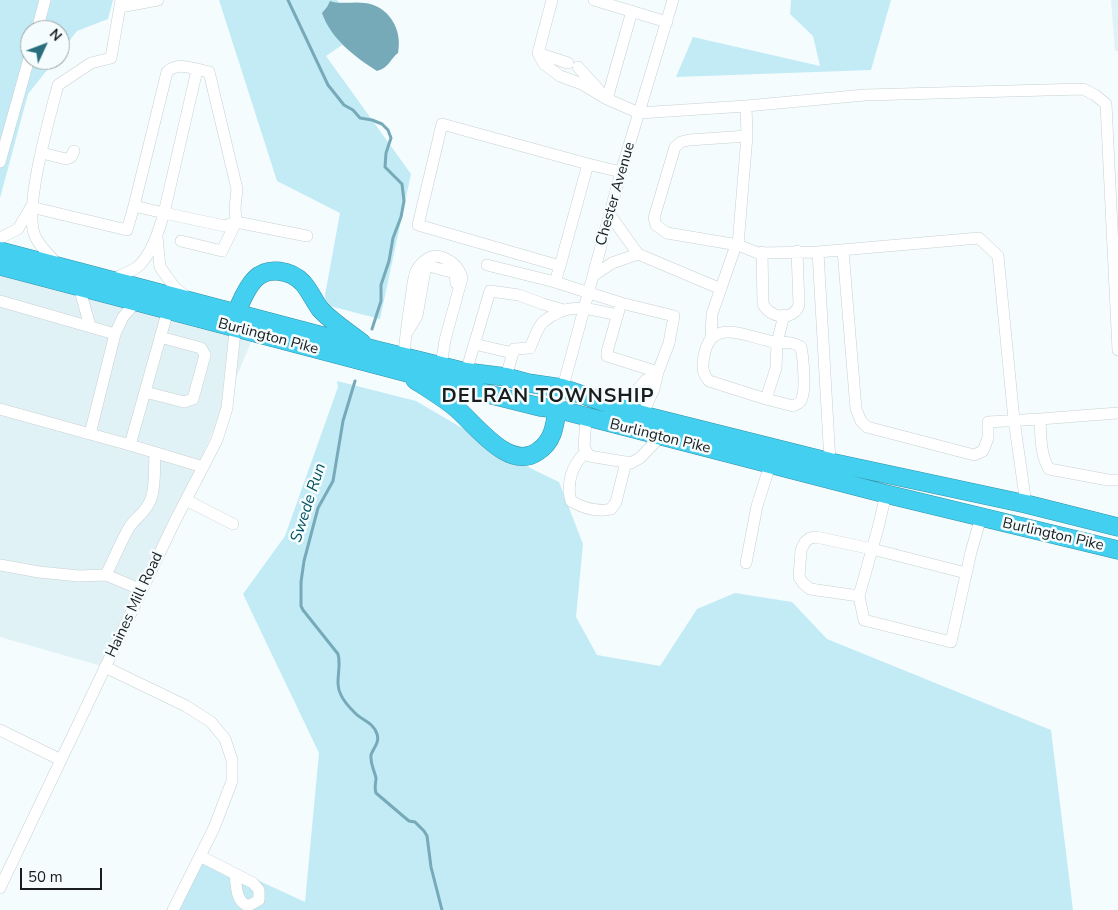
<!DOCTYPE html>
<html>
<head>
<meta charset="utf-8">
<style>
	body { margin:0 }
	#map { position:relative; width:1118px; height:910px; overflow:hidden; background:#f4fcfe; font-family:"Nunito Sans",sans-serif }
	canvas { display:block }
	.north { position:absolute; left:20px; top:20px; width:50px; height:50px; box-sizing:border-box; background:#f4fcfe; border:1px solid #9da3a4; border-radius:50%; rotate:47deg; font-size:14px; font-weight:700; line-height:20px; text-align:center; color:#1a1d1e }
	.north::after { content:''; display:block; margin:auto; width:18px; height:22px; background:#2a6e7e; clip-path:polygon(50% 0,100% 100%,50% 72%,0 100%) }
	.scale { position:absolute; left:20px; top:868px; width:82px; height:22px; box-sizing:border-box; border:2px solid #1a1d1e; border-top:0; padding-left:6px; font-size:15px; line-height:18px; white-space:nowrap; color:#1a1d1e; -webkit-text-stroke:4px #f4fcfe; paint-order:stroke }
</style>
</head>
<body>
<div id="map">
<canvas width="1118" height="910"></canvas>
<div class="north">N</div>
<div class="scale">50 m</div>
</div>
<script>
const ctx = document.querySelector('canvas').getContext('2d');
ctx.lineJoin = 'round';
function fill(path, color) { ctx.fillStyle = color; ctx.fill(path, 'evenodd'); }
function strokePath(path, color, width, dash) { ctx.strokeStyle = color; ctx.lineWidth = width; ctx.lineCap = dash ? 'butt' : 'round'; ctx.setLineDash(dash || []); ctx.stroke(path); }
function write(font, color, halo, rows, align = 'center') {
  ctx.font = font + ' "Nunito Sans",sans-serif'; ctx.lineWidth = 5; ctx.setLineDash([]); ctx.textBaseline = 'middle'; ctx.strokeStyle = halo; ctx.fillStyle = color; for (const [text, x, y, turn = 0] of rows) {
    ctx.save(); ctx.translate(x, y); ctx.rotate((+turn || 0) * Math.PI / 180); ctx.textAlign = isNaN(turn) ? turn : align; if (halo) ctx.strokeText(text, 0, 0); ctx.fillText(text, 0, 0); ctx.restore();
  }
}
const built = new Path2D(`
	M 1111,0 L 1118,0 L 1118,51 L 1115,51 Z
	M 0,266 L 255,333 L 174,523 L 105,667 L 0,637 Z`);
const green = new Path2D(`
	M 0,0 L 113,0 L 108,19 L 77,31 L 60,53 L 60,30 L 30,30 L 30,60 L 55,60 L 28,94 L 0,198 Z
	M 219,0 L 337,0 L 382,70 L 342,45 L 326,56 L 411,174 L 380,319 L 326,305 L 325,295 L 340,213 L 277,181 Z
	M 791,0 L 891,0 L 871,70 L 676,77 L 693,37 L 820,66 L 813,36 L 790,14 Z
	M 337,381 L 416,401 L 534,470 L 559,482 L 583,544 L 576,617 L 597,655 L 660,666 L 697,609 L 735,593 L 792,602 L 827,639 L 1051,730 L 1073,910 L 172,910 L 199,853 L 305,902 L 319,753 L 243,594 L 285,536 L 338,387 Z`);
const water = new Path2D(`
	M 330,1 C 341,5 353,1 365,3 C 389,6 403,30 398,53 C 390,59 389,68 377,71 C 355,57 331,39 322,13 L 327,7 Z`);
const stream = new Path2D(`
	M 288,0 L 328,85 L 344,105 L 353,110 L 360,118 L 372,120 L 382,124 L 388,130 L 391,138 L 386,153 L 385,167 L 402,184 L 404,201 L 401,217 L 393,238 L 389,261 L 381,285 L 381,301 L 372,329
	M 355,381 L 343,421 L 333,481 L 318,508 L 304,561 L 301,582 L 301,606 L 303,610 L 338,654 C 342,667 334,683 341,695 C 344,702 350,708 355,713 C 363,721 373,722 377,734 C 380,743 373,748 371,755 C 370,764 374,769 376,778 C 376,783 374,787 376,793 L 403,816 L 409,821 L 415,822 L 424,831 L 427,836 L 431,867 L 442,910`);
const minor = new Path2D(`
	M 552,0 L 538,53 L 544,64 L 560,76 L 582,84 L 607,99 L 639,113 L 746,106 L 747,136 L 738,245 L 758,253 L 818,252
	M 594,0 L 667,22
	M 120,7 L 158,0
	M 37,30 L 45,0
	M 538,53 L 568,63
	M 578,67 L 599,90
	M 607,99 L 632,11
	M 746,106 L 865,95 L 1083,89 L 1095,95 L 1106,104 L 1118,350
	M 42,153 L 66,159 L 71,157 L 74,151
	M 0,162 L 30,55
	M 588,164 L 621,172
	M 134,206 L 164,213 L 197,70
	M 31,207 L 127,230 L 134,206 L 167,72 C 179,61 194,69 209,72 L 237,189 L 235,208 L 236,222 L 222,251 L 181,241
	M 157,237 L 160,267 L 175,288 L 187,297
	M 0,238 L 18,229 L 31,207
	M 738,245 L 667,233 L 656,225 L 654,218 L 675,147 L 681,142 L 689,140 L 747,136
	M 843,250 L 856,409 L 861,421 L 867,427 L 974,455 L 983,451 L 988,438 L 988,422 L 1040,419 C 1041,436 1040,454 1049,469 L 1108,480 L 1118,480
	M 762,252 L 763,304 C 770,318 793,322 799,305 L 797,251
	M 638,254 L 721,289
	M 487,265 L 555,282 L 621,303 L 674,316 L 669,343 L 658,372 L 654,389 L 642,415
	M 60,266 C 52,259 39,245 35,236 C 23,209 50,116 58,85 L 91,63 L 111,58 L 121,0
	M 593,276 L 612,263 L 638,254 L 610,215
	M 111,280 C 119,276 128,273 136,268 C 151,257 159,230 164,213 L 225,226 L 236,222 L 307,236
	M 555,282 L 560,266 L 588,164 L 442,124 L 418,225 L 560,266
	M 79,287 L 90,326
	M 0,301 L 115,334 L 90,434 L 130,445
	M 168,310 L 130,445 L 203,467
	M 619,310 L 607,352 L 607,356 L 658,372
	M 408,331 L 417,316 L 425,270 L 429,266 L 455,273 L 456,283
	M 115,334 L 123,317 L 136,302
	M 711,337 L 712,314 L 736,245
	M 474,344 L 513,353
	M 404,357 C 405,337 408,318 411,298 C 412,290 413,279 416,271 C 421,262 430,254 441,257 C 453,261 459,267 462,278 L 445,340 L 441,366
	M 466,372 L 490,291 L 519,295 L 543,304 L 564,310
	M 506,377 L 514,349 L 530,348 C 533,341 537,329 542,323 C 567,301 589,308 617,315
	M 145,392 L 184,402 L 193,399 L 205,355 L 201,348 L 160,337
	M 766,399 L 793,406 C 795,405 798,404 800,402 C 807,394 803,357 801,347 C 790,340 786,344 775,342 C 748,338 711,315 704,356 C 702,367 702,373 709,381 L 766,399 L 776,368 L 777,343 L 784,315
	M 621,408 L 646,380 L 658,372
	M 0,409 L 90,434
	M 557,409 L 621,172 L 673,0
	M 586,418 L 584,447 L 589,456 L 631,463 L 640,458 L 660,437
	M 1040,419 L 1118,413
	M 586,452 C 572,464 566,484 571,501 C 583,508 598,512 611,509 L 616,502 L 626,462
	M 830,462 L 818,252 L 979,238 L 998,256 L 1014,420 L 1026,504
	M 886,494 L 878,528 L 859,596 L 864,620 L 951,642 L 971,552 L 981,517
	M 186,500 L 233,524
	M 746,563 L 757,506 L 770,465
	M 0,565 L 39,572 L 79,576 L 106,575 L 142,590
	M 106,575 C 114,559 121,541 130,526 C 138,515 145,514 151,499 C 156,484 154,468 155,453
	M 859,596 L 810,589 L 803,583 L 799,577 L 801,550 L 805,542 L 810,538 L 816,537 L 872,549 L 966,573
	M 105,667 L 186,706 L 211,722 L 225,739 L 232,760 L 232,781 L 214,828 L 173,910
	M 0,730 L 61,760
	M 200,856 L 253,883 L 259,890 L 259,900 L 248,906 C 235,900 237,887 235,874
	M 0,888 L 174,523 L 217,440 L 227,408 L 236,322`);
const highway = new Path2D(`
	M 0,251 L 376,350 L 466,372 L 506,377 L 528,383 L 562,388 L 642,415 L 830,462 L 1026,504 L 1118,527
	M 0,266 L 484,393 L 540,407 L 557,409 L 886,494 L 1118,550
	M 236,313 C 241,302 246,288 255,279 C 268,266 291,270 303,283 C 310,291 314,301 320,309 C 332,322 348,332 362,343
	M 415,380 C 429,389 444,398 456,408 C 476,425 509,471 537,452 C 553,442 555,426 557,409`);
const streetNames = [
	["Chester Avenue",616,194,-74],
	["Burlington Pike",268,337,15],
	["Burlington Pike",660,437,14],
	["Burlington Pike",1053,535,13],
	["Haines Mill Road",135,605,-65]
];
const waterNames = [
	["Swede Run",309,503,-72]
];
const districtNames = [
	["DELRAN TOWNSHIP",548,397]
];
fill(built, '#e1f2f7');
fill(green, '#c2ebf6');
fill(water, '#77aab8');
strokePath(stream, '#77aab8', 3);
strokePath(minor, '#c8d0d2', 12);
strokePath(highway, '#3591a6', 19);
strokePath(minor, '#fff', 11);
strokePath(highway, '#43d0f0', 18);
write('15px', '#1a1d1e', '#f4fcfe', streetNames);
write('italic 16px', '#035160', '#f4fcfe', waterNames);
ctx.letterSpacing = '1px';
write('bold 20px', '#1a1d1e', '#f4fcfe', districtNames);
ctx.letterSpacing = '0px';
</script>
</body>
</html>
